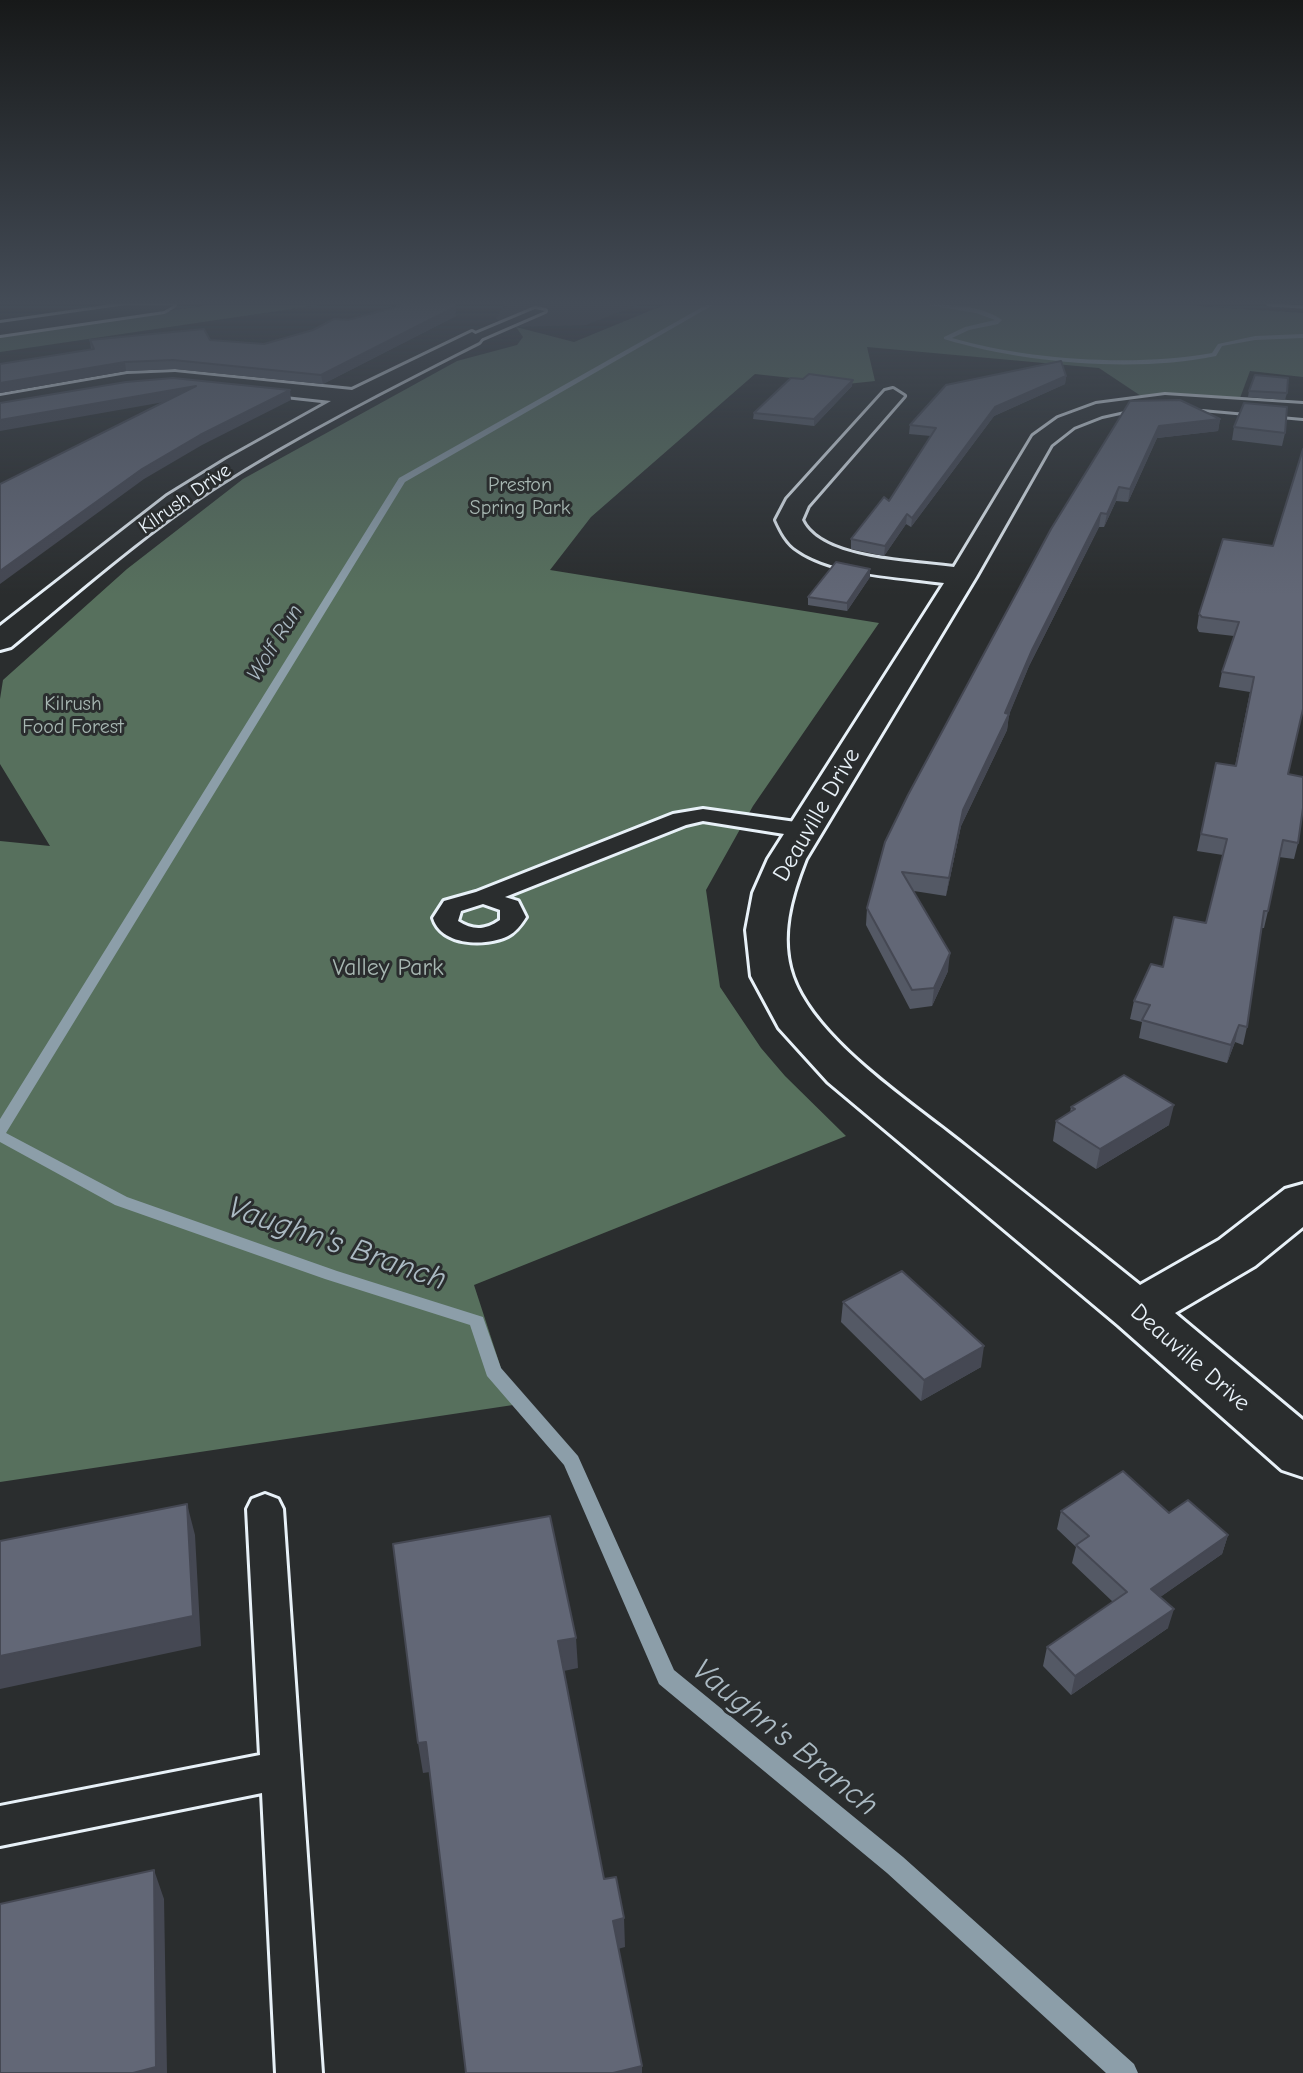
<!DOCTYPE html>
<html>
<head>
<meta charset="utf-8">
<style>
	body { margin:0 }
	canvas { display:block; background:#2a2d2e }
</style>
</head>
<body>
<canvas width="1303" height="2073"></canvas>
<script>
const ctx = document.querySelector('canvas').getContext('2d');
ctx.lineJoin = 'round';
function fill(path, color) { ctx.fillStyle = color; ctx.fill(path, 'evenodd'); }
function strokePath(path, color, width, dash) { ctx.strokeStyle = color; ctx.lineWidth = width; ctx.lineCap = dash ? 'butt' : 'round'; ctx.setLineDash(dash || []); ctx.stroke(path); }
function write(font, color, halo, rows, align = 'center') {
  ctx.font = font + ' "Comic Neue",sans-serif'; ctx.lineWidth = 6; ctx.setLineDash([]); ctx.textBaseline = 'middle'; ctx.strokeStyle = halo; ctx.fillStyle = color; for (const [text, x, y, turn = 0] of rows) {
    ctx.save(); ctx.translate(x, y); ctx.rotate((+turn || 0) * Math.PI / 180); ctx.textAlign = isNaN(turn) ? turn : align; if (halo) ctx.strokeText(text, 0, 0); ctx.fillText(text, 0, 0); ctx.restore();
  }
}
const built = new Path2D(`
	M 505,305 L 637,305 L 586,325 L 516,327 L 501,324 L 496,318 Z`);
const green = new Path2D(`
	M 209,305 L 318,305 L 0,352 L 0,335 Z
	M 664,305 L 1184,305 L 1303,313 L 1303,377 L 1250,371 L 1240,398 L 1141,396 L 1099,368 L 867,347 L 875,381 L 847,384 L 755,374 L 591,517 L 550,570 L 879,623 L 753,806 L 706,890 L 720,987 L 761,1048 L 785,1076 L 846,1136 L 474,1285 L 513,1405 L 0,1482 L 0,841 L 50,846 L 0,764 L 0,699 L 3,680 L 127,569 L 243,479 L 457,361 L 517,345 L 523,337 L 516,327 L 574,342 Z`);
const stream = new Path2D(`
	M 706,305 L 713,305 L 405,482 L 6,1133 L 127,1197 L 337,1271 L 483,1317 L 501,1368 L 578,1456 L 674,1670 L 903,1857 L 1134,2064 L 1138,2073 L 1106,2073 L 887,1873 L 659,1684 L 564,1465 L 487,1376 L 470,1325 L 325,1279 L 115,1205 L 0,1142 L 0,1119 L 399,478 Z
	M 927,305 C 950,304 983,306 1002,320 L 998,324 L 969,330 L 952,338 C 1027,360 1134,367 1212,353 L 1218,344 L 1255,336 L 1303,334 L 1303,338 L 1255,340 L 1222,346 L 1216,356 C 1135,373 1023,363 944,339 L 944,337 L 965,327 L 995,320 L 976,313 Z`);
const service = new Path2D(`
	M 535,309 L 545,311 L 476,341 L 466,338 Z
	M 703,809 L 803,823 L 814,830 L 803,837 L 703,821 L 686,825 L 505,897 L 518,901 L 526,917 C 521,925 516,932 508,936 C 486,947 441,946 433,918 L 444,901 L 476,892 L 673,814 ZM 483,904 L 500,910 L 500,920 C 486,930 473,931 458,921 L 461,911 Z
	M 265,1494 L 278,1499 L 283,1509 L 322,2073 L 276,2073 L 262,1793 L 0,1846 L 0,1806 L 260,1755 L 247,1509 L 252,1499 Z`);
const minor = new Path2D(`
	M 472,332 L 482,338 L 479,342 C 389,388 297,434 212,489 C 141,536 76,593 11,647 L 0,650 L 0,626 L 167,496 L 227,459 L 331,401 L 175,384 L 127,388 L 0,410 L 0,396 L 127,374 L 175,372 L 352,390 Z
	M 893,389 L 904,396 L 808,506 L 802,520 C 821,561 913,561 954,567 L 1033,436 L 1058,418 L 1096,404 L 1165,395 L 1303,404 L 1303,418 L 1202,409 L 1129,410 L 1102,416 L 1074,427 L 1051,445 L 976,577 L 806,859 C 791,897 779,937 793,977 C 816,1041 912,1103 964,1145 C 1023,1192 1082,1238 1140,1285 L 1219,1240 L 1285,1189 L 1303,1184 L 1303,1227 L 1255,1266 L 1175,1313 L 1303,1420 L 1303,1477 L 1282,1470 L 1118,1325 L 828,1082 L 779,1028 L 751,976 L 746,930 L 753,893 L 768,859 L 944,583 C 901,577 834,575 798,550 C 787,543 781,531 776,520 L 787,499 L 885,391 Z`);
const motorway = new Path2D(`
	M 126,305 L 174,305 L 164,311 L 0,335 L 0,323 Z`);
const rail = new Path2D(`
	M 1268,305 L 1303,307`);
const wall = new Path2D(`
	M 456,316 L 323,384 L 175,369 L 126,371 L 91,350 L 90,340 L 210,340 L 264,344 L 348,320 Z
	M 1066,376 L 1065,384 L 994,416 L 911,527 L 906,524 L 884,556 L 851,549 L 851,539 L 889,501 L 931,436 L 909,434 L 910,425 Z
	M 803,379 L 852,386 L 814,426 L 753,419 L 754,413 Z
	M 1249,391 L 1287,393 L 1285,400 L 1248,397 Z
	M 1130,401 L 1220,419 L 1218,431 L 1157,438 L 1128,502 L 1116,501 L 1104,527 L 1099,527 L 1029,666 L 1009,714 L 1007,730 L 961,826 L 946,896 L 914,891 L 948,971 L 932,1006 L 910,1009 L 866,925 L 867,908 Z
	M 1234,427 L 1285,433 L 1282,446 L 1232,440 Z
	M 1223,539 L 1288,774 L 1298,843 L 1294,859 L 1279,857 L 1268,911 L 1264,928 L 1262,928 L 1247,1027 L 1243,1045 L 1235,1042 L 1227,1063 L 1139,1038 L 1142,1022 L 1130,1019 L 1134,1001 L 1163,967 L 1206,923 L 1223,855 L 1197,851 L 1216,763 L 1235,766 L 1250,692 L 1219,687 L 1222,672 L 1234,636 L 1199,632 L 1197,628 L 1199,614 Z
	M 870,577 L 847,611 L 808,605 L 808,597 Z
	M 1071,1107 L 1169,1125 L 1096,1169 L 1053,1141 L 1056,1121 L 1070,1113 Z
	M 843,1302 L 981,1367 L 921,1401 L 841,1322 Z
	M 1061,1511 L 1169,1513 L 1228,1535 L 1222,1554 L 1160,1597 L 1168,1628 L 1071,1695 L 1043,1666 L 1047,1647 L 1113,1602 L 1072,1563 L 1076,1547 L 1057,1529 Z`);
const shadedWall = new Path2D(`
	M 455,307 L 456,316 L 323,384 L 321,375 Z
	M 125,362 L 126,371 L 0,393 L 0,383 Z
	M 1066,376 L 1065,384 L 994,416 L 911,527 L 912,518 L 995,407 Z
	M 853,380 L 852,386 L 814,426 L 814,419 Z
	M 196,386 L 198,396 L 0,431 L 0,420 Z
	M 290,390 L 291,400 L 202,445 L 144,479 L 0,584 L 0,571 L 142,469 L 200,435 Z
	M 1220,419 L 1218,431 L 1157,438 L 1128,502 L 1130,489 L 1159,426 Z
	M 1119,487 L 1116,501 L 1104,527 L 1107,514 Z
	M 1101,513 L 1099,527 L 1029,666 L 1009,715 L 1007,730 L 961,826 L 946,896 L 949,878 L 963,810 L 1032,650 Z
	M 907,514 L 906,524 L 884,556 L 885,546 Z
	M 870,569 L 870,577 L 847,611 L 847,603 Z
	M 950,953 L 948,971 L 932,1006 L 934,988 Z
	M 1239,1025 L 1235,1042 L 1227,1063 L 1231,1045 Z
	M 1174,1105 L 1169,1125 L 1096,1169 L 1100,1149 Z
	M 984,1346 L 981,1367 L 921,1401 L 924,1380 Z
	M 187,1504 L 195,1535 L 201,1646 L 0,1689 L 0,1656 Z
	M 1228,1535 L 1222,1554 L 1146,1607 L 1151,1589 Z
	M 1174,1609 L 1168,1628 L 1071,1695 L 1075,1676 Z
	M 576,1638 L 578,1668 L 559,1672 L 558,1641 Z
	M 426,1742 L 430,1772 L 423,1773 L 418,1743 Z
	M 154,1870 L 164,1899 L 167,2073 L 133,2073 Z
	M 624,1918 L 625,1947 L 614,1950 L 613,1921 Z
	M 642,2066 L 642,2073 L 613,2073 Z`);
const building = new Path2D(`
	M 403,305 L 454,305 L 455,307 L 321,375 L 173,360 L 125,362 L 0,383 L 0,364 L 94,349 L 90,340 L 204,329 L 210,340 L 264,344 L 313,330 L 334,319 L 348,320 Z
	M 1061,361 L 1066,376 L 995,407 L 912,518 L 907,514 L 885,546 L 851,539 L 884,497 L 889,501 L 936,428 L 910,425 L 946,385 Z
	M 809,374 L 853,380 L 814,419 L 754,413 L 791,378 L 803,379 Z
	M 1255,375 L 1288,378 L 1287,393 L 1249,391 Z
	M 173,378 L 290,390 L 200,435 L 142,469 L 0,571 L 0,484 L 196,386 L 0,420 L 0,403 L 126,382 Z
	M 1180,400 L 1220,419 L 1159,426 L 1130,489 L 1119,487 L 1107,514 L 1101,513 L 1032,650 L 1005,713 L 1009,714 L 963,810 L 949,878 L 902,872 L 950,953 L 934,988 L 912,990 L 867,908 L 885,842 L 908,795 L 1051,529 L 1130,401 Z
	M 1244,403 L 1287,407 L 1285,433 L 1234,427 Z
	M 1303,449 L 1303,709 L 1288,774 L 1303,777 L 1303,808 L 1298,843 L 1283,840 L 1268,911 L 1264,911 L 1247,1027 L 1239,1025 L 1231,1045 L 1142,1020 L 1150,1005 L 1134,1001 L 1151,964 L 1163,967 L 1174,917 L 1206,923 L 1227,839 L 1201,834 L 1216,763 L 1236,766 L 1254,677 L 1222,672 L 1239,622 L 1202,617 L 1199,614 L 1223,539 L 1273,546 Z
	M 836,562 L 870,569 L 847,603 L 808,597 Z
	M 1124,1075 L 1174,1105 L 1100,1149 L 1056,1121 L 1075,1109 L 1071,1107 Z
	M 902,1271 L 984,1346 L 924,1380 L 843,1302 Z
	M 1123,1471 L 1169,1513 L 1188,1500 L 1228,1535 L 1151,1589 L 1174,1609 L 1075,1676 L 1047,1647 L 1127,1592 L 1076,1545 L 1089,1536 L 1061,1511 Z
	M 187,1504 L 193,1616 L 0,1656 L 0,1541 Z
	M 550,1516 L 576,1638 L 558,1641 L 604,1879 L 616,1877 L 624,1918 L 613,1921 L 642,2066 L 613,2073 L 466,2073 L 426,1742 L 418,1743 L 393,1544 Z
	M 154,1870 L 156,2067 L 133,2073 L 0,2073 L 0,1904 Z`);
const farParknames = [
	["Preston",520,485],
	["Spring Park",520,508],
	["Kilrush",73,704],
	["Food Forest",73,727]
];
const farStreetnames = [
	["Kilrush Drive",185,499,-35]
];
const farWaternames = [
	["Wolf Run",275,643,-58]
];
const streetNames = [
	["Deauville Drive",817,815,-60],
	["Deauville Drive",1190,1358,41]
];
const parkNames = [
	["Valley Park",388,968]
];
const nearWaternames = [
	["Vaughn's Branch",337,1244,19],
	["Vaughn's Branch",785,1738,39]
];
fill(built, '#3b3e44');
fill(green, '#57705d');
fill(stream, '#8c9ea9');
strokePath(service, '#e8f1f8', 6);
strokePath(minor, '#e8f1f8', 6);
strokePath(motorway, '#e8f1f8', 6);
fill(service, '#2a2d2e');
fill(minor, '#2a2d2e');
fill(motorway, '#2a2d2e');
strokePath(rail, '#e8f1f8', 3);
fill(wall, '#545965');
fill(shadedWall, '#454853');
fill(building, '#626776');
strokePath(building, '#454853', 2);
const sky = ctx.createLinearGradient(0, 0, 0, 595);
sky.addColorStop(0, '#171919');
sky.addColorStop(0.51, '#444c57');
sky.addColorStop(1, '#444c5700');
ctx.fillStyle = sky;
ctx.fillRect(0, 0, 1303, 595);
write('20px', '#a7b7b2', '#2a2d2e', farParknames);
write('20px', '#e8f1f8', '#2a2d2e', farStreetnames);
write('italic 22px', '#abbac3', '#2a2d2e', farWaternames);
write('24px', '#e8f1f8', '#2a2d2e', streetNames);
write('24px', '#a7b7b2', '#2a2d2e', parkNames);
write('italic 32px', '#abbac3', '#2a2d2e', nearWaternames);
</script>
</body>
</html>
